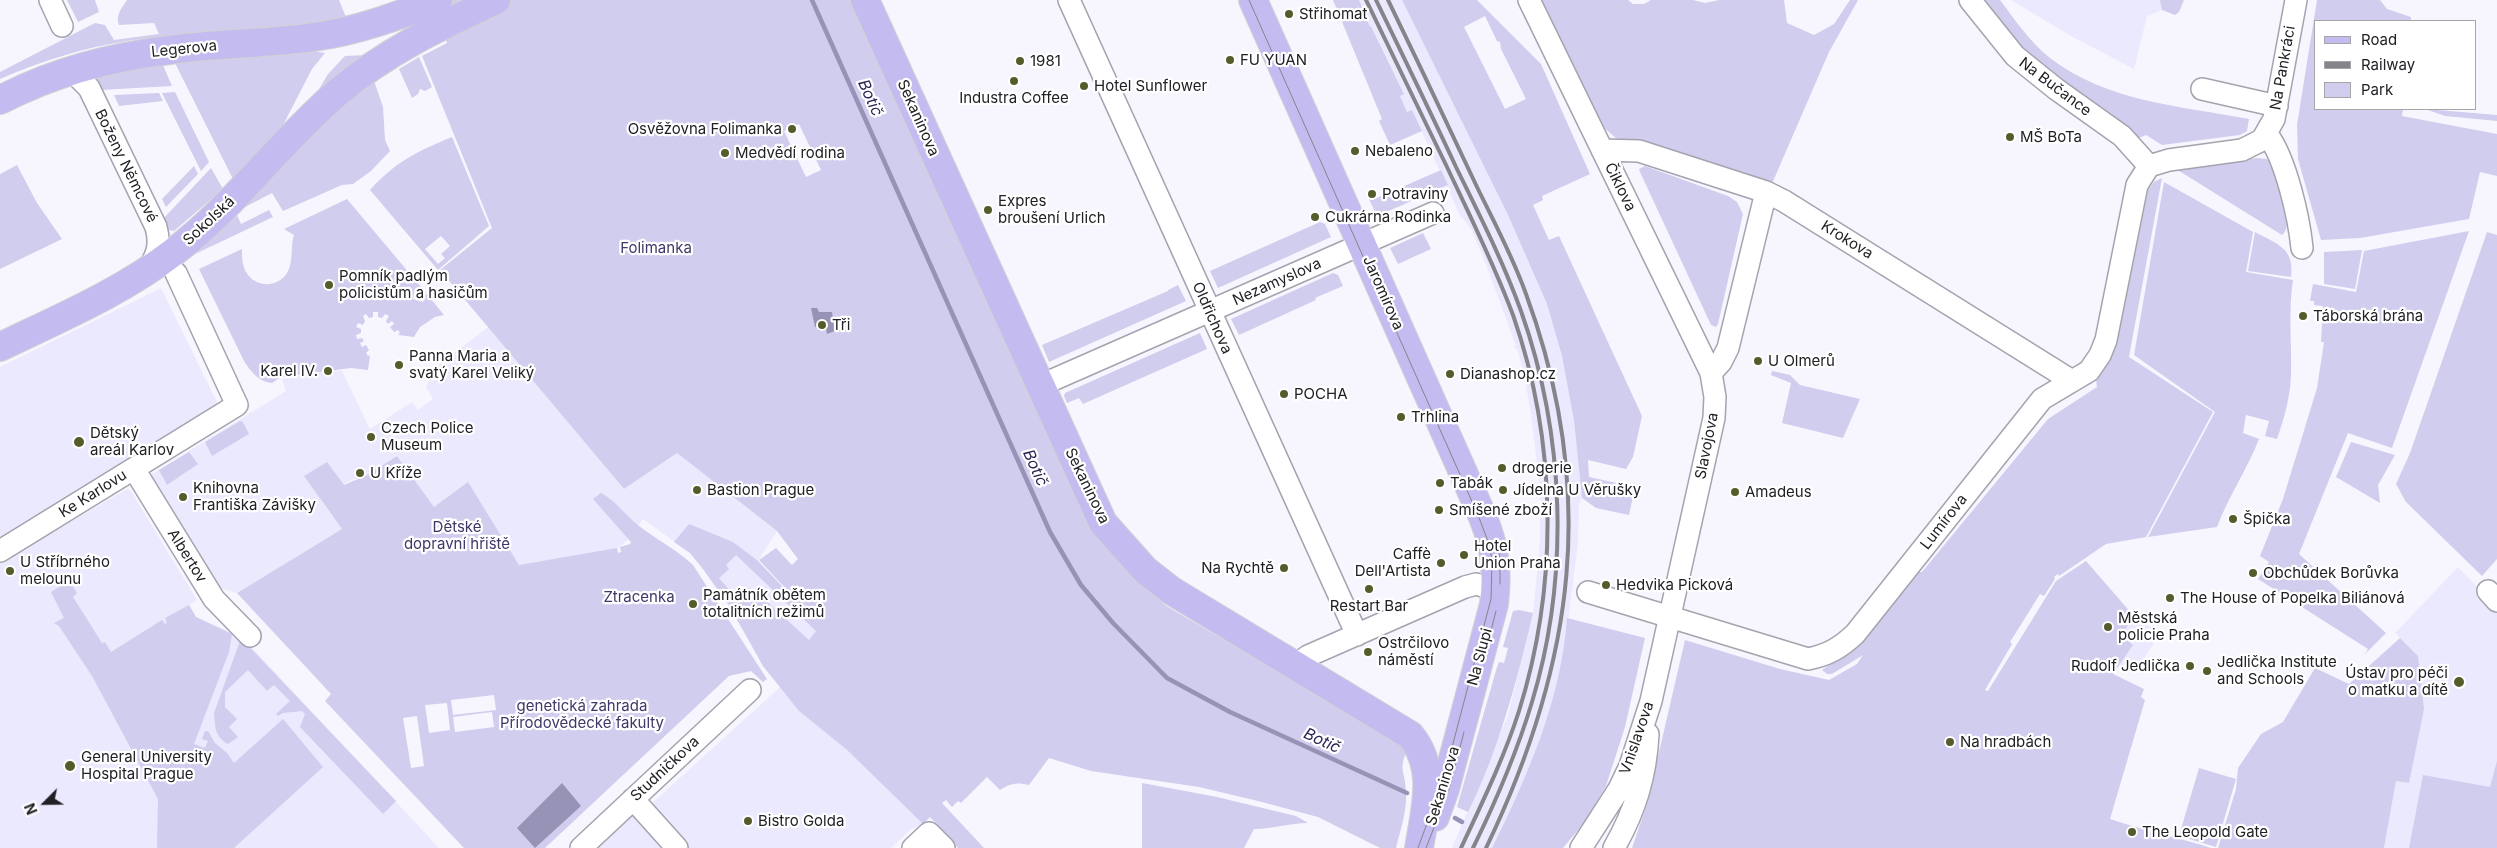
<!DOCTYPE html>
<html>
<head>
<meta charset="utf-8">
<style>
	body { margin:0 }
	#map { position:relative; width:2497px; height:848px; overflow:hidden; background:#f7f6fe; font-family:Inter,sans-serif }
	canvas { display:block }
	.legend { position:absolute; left:2314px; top:20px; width:162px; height:90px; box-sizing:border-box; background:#fff; border:1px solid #a6a6a8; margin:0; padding:6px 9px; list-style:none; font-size:15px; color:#212025 }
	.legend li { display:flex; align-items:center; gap:10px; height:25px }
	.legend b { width:25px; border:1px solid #a6a6a8 }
	.north { position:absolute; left:20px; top:778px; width:50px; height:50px; -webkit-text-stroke:4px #fff; paint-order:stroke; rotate:247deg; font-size:14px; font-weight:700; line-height:20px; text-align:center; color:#212025 }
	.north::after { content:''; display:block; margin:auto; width:18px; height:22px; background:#212025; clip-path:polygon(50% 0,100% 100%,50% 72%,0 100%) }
</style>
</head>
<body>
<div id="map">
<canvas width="2497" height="848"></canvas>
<ul class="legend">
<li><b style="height:6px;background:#c4bcf1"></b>Road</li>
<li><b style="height:6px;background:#85848a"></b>Railway</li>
<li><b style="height:14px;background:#d0cdee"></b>Park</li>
</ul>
<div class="north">N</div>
</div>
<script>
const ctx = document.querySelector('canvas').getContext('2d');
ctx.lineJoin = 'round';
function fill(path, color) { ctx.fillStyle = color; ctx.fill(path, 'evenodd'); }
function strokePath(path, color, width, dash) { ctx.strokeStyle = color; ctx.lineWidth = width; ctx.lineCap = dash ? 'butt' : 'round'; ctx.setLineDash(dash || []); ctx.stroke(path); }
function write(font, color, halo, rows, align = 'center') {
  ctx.font = font + ' Inter,sans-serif'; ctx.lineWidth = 4.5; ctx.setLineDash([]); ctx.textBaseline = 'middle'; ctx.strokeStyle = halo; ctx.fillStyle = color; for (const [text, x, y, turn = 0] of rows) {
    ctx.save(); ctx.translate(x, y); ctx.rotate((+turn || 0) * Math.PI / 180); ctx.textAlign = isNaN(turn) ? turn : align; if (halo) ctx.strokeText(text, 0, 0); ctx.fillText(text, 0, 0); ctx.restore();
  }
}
const built = new Path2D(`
	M 1359,0 L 1402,0 L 1508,215 L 1547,304 L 1562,356 L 1574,421 L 1582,498 L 1579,504 L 1578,543 L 1564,654 L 1549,713 L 1528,771 L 1492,848 L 1452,848 L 1508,715 L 1533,613 L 1540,541 L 1540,486 L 1530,408 L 1523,369 L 1517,349 L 1513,347 L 1516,346 L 1485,262 L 1472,231 L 1463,218 L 1461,218 L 1412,110 L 1407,112 L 1400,96 L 1404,93 L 1372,27 L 1370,27 Z
	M 2011,0 L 2174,0 L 2172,6 L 2147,16 L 2134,69 L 2071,36 Z
	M 161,288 L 218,404 L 0,539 L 0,367 Z
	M 488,327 L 624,489 L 677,453 L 777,531 L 758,561 L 825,632 L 799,711 L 847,750 L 923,824 L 910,830 L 891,848 L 688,848 L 649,806 L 780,687 L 763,666 L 730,607 L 703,569 L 690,553 L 643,519 L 628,540 L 620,547 L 608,551 L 519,565 L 468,483 L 434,507 L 397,456 L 367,475 L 351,480 L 320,499 L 342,529 L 237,593 L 219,588 L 149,476 L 286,391 L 282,379 L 332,370 L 342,371 L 370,429 L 412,402 L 418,410 L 433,399 L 426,387 L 435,368 Z
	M 127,489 L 131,491 L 197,600 L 189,605 L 196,617 L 243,638 L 439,848 L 0,848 L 0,563 Z
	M 2458,567 L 2497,607 L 2497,848 L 2384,848 L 2396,781 L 2409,783 L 2418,656 L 2395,633 Z
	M 2100,578 L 2133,615 L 2160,634 L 2134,673 L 2120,666 L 2052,605 Z
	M 633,812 L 665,848 L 597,848 Z`);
const green = new Path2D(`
	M 67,0 L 95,0 L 99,12 L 78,22 Z
	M 127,0 L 339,0 L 346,17 C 274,32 200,30 127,41 C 83,48 41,61 0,79 L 0,72 L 95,23 L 105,25 L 114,40 L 159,34 L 154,23 L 119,25 C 115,15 122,8 127,0 Z
	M 428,0 L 850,0 L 1028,392 L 1099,538 L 1165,605 L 1408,748 C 1397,772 1406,771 1406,793 C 1407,812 1400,831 1396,848 L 1380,848 L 1318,817 L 1258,801 L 1199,787 L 1091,771 L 1049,758 L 1029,785 C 1018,782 1010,783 1000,790 L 987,777 L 961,803 L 958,801 L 952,807 L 946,800 L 942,803 L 984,848 L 958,848 L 930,817 L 923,824 L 847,750 L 799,711 L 763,666 L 730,607 L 703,569 L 690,553 L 674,542 L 689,524 L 733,542 L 758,561 L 782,586 L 781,588 L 784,591 L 786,589 L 844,651 L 759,560 L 776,548 L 792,565 L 798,559 L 777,531 L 677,453 L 624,489 L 440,270 L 492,228 L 422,56 L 447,43 ZM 799,124 L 821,170 L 806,177 L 784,131 ZM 736,555 L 816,631 L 809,640 L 754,590 L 749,588 L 737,599 L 719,578 L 729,569 L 726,565 Z
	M 1333,0 L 1359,0 L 1370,27 L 1371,26 L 1404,94 L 1400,96 L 1407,112 L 1412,110 L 1422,131 L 1390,145 L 1379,121 L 1382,119 Z
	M 1402,0 L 1477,0 L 1541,64 L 1590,174 L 1542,196 L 1543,200 L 1533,205 L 1549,240 L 1559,236 L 1642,416 L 1633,457 L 1626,469 L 1588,460 L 1589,477 L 1635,487 L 1629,515 L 1596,508 L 1582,498 L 1574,421 L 1562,356 L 1547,304 L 1508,215 ZM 1485,16 L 1497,41 L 1500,42 L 1501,49 L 1526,99 L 1505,109 L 1464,27 Z
	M 1540,0 L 1628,0 L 1633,4 L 1644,4 L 1651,0 L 1693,0 L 1705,3 L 1719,0 L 1784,0 L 1787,23 L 1814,35 L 1834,24 L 1850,0 L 1858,0 L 1829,52 L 1771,186 L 1616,138 L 1602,126 Z
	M 1980,0 L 2000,0 C 2015,20 2030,42 2050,58 C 2107,102 2181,106 2249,119 L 2247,131 L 2240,135 L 2162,145 L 2146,135 L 2139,138 L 2022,50 Z
	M 2160,0 L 2184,0 L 2179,12 L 2175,15 L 2162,10 Z
	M 2317,0 L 2380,0 L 2387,9 L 2411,17 L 2411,21 L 2316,21 L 2316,109 L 2403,109 L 2402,116 L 2497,134 L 2497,176 L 2480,172 L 2469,219 L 2360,238 L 2321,240 L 2298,159 L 2297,125 Z
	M 313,51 L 325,53 L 312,69 L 282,127 L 233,179 L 174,61 Z
	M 367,55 L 315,96 L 328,74 L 345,56 Z
	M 419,57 L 432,87 L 425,91 L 420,89 L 418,94 L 412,98 L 399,69 Z
	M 162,63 L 172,86 L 100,90 L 95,79 L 97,75 Z
	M 374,81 L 383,107 L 385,140 L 390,151 L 371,171 L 353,184 L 342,185 L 283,211 L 272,193 L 245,207 L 237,215 L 241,224 L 269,210 L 273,217 L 195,254 L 166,277 L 165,274 L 323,123 Z
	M 175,92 L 209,162 L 201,171 L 162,93 Z
	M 159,93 L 163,101 L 119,106 L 114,95 Z
	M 2425,109 L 2497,115 L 2497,121 L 2445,116 Z
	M 452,137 L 489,226 L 438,270 L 370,190 C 395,162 418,151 452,137 ZM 441,236 L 450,246 L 441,254 L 445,258 L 438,264 L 425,249 Z
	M 2257,158 L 2267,159 L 2272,165 C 2277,181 2297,223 2282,235 L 2176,169 Z
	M 17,165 L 37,203 L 62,239 L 0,269 L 0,174 Z
	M 194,166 L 198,174 L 166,207 L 162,199 Z
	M 1645,166 L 1728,196 L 1737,202 L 1743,214 L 1718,324 L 1716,327 L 1711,325 L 1640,172 L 1639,169 Z
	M 211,168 L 223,189 L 174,231 L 169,230 L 163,219 Z
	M 1441,170 L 1448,185 L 1377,216 L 1369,199 L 1372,200 Z
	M 2162,178 L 2129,357 L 2213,412 L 2146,537 L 2106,544 L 2059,576 L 2058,574 L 2054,577 L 2055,579 L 2044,596 L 2040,594 L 2010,642 L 2012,644 L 1985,690 L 1988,691 L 2056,581 L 2086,561 L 2133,615 L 2122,636 L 2133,645 L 2113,674 L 2144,689 L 2141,697 L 2145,700 L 2110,819 C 2143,830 2177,837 2211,848 L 1632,848 L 1647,804 L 1685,640 L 1780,669 L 1829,680 L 1857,664 L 1863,655 L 1832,674 L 1827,674 L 1822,670 L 1855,647 L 1912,572 L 1922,572 L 2048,419 L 2097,387 L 2096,379 L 2110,361 L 2117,343 L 2148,190 L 2154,182 Z
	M 2164,182 L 2253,232 L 2246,272 L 2293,280 C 2288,311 2292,344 2291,376 C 2290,398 2284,419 2277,439 L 2265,436 L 2269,421 L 2246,415 L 2243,433 L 2259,439 C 2247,470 2230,493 2217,527 L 2148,537 L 2215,412 L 2134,355 Z
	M 347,199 L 421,287 L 415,289 L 413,299 L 423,302 L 426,293 L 444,315 L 435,317 L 420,327 L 414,337 L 398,335 L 400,333 L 398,330 L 394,332 L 390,327 L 394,324 L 392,321 L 388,324 L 386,321 L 389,316 L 385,314 L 382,318 L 378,317 L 378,312 L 373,312 L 373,317 L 369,318 L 366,314 L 363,316 L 365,321 L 363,325 L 358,323 L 356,327 L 361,329 L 361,333 L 356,335 L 357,339 L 362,338 L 364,341 L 360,343 L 362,347 L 366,345 L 369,350 L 366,353 L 368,356 L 370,355 L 368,370 L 351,368 L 281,377 L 272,383 C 259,382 251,372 244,361 L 199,269 L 242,249 C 242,256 242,265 246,272 C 255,288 278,288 287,273 C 294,261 290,247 294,235 L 284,229 Z
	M 1320,222 L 1325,224 L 1331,237 L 1218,288 L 1210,271 Z
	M 2469,231 L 2392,448 L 2348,433 L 2299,554 L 2386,633 L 2364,655 L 2368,649 L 2258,579 L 2269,562 L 2260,556 L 2283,499 L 2317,388 L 2324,342 L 2321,342 L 2323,306 L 2314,305 L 2314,301 L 2310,301 L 2313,284 L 2356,292 L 2364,251 Z
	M 2255,232 C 2277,244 2295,248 2291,277 L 2248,271 Z
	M 2487,232 L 2497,235 L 2497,559 L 2482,576 L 2406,502 L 2396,484 L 2410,453 Z
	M 1423,233 L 1431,249 L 1398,264 L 1390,248 Z
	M 2362,250 L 2355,289 L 2324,284 L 2324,252 Z
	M 1333,273 L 1338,275 L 1343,286 L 1315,298 L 1316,300 L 1239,335 L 1231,319 Z
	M 1178,285 L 1186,301 L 1049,362 L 1042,345 L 1168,291 L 1168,290 Z
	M 1200,333 L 1207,349 L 1083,404 L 1079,398 L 1067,403 L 1064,396 L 1065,393 Z
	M 1772,371 L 1790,375 L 1800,385 L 1860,399 L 1843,438 L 1782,423 L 1791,383 L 1771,375 Z
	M 240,421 L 243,422 L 249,434 L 212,456 L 205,442 Z
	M 2351,442 L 2395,455 L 2378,485 L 2380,503 L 2336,477 Z
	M 189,452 L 198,464 L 167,485 L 159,470 Z
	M 397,456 L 434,507 L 468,482 L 519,565 L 617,548 L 618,553 L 621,552 L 620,547 L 630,544 L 631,542 L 593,499 L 601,493 C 616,501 625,515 639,526 C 657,540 676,549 693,565 L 767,679 L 763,682 L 751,671 L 729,676 L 545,848 L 464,848 L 325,701 L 331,694 L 237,593 L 342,529 L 304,476 L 327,462 L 344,485 L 367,475 ZM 494,695 L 496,710 L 453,715 L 451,700 ZM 447,703 L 450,730 L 429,733 L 425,705 ZM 492,712 L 494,727 L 455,732 L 453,717 ZM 417,716 L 424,766 L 411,768 L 403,718 Z
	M 69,581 L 77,593 L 73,597 L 102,643 L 105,642 L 111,652 L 162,620 L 165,624 L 167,623 L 165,618 L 189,605 L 196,617 L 232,634 L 229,652 L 194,744 L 205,748 L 208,741 L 202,739 L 205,731 L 208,731 L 215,743 L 227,753 L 234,763 L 283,719 L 323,767 L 234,848 L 157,848 L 158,799 L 92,676 L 59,626 L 54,623 L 64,618 L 51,592 Z
	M 1519,610 L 1533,613 C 1517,681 1499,749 1468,812 L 1457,807 L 1497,667 L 1499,662 L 1504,663 L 1508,648 L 1503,647 L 1513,611 Z
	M 1567,618 L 1645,638 L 1625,727 L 1606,786 L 1584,823 L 1563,848 L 1492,848 C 1528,775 1561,700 1567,618 Z
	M 241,638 L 396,801 L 383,814 L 300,727 L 305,714 L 302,711 L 283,713 L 278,716 L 276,714 L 290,701 L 274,685 L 267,691 L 248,670 L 225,692 L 225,707 L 237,719 L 229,727 L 238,737 L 228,744 C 215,737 215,727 214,713 Z
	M 2400,638 L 2418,656 L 2424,709 L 2409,783 L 2396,781 L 2384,848 L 2218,848 L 2236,789 L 2238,768 L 2261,734 L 2283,722 L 2315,668 L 2349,684 Z
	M 2497,761 L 2497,848 L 2409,848 L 2423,775 L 2490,787 Z
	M 2199,768 L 2236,779 L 2216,847 L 2179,836 Z
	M 1142,783 L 1217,797 L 1296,816 L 1308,823 C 1289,823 1273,829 1254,829 L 1244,848 L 1142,848 Z`);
const water = new Path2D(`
	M 811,308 L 817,308 L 819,312 L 832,312 L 835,331 L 827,334 L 826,329 L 819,331 L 818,326 L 815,327 Z
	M 562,783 L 581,806 L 535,848 L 517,828 Z`);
const stream = new Path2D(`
	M 812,0 L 1050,532 L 1081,585 L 1113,623 L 1167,678 L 1230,712 L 1407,793
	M 1455,818 L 1462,822`);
const minor = new Path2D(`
	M 50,0 L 62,26
	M 1069,0 L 1357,635
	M 1529,0 L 1711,373 L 1715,397 L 1714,418 L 1651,701 L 1630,766 L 1619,789 L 1581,848
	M 1970,0 L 2015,56 L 2056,89 L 2122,136 L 2149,166
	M 64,71 L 76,75 L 89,88 L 156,227 C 161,245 157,256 147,271
	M 2202,89 L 2277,106
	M 2267,134 C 2286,159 2299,218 2302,248
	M 1602,150 L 1639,151 L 1766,192 L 1784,201 L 2072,381
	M 2149,166 L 2169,160 L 2242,150 L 2262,140 L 2274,119 L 2296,0
	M 1711,373 L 1721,362 L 1728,348 L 1766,192
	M 1039,386 L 1433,213
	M 134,469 L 214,599 L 250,636
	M 0,551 L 237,405 L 176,273
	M 2488,591 L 2497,601
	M 1588,592 L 1808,659 C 1828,655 1840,648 1855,634 L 2042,399 L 2089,371 L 2100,355 L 2106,340 L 2137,185 L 2149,166
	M 1296,665 L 1308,656 L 1465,587 L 1476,584 L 1496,590
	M 633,799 L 677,848
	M 581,848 L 750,690
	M 913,848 L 929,833 L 944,848
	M 1614,848 C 1635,811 1646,776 1648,734`);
const major = new Path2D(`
	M 865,0 L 1103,523 L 1145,570 L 1172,591 L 1410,735 C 1438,768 1425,810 1419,848
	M 1253,0 L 1482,515 C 1495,546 1498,571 1494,604 L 1445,789 L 1435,817
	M 0,100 C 54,72 110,57 170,50 C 218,43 267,44 314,37 C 357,31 398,16 438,0
	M 0,347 C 60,318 122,292 175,251 C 235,205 280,142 337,93 C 385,52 440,26 496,0`);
const tram = new Path2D(`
	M 1249,0 L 1478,515 L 1489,544 L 1492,560 L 1491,599 L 1445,774 L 1418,848
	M 1496,542 L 1500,558 L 1500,584
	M 1486,650 L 1496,611
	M 1426,848 L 1449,789 L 1464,732`);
const rail = new Path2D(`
	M 1366,0 C 1393,56 1420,111 1447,167 C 1470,216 1494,264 1513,315 C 1557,441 1559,583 1519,711 C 1504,758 1482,803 1461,848
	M 1376,0 C 1403,56 1430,111 1456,167 C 1479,214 1503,261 1521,311 C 1565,435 1570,576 1532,702 C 1517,752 1496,801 1473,848
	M 1388,0 C 1418,62 1448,125 1477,187 C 1494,222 1513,257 1526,294 C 1598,490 1575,663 1486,848`);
const markers = [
	[1289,14,5,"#555b2a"],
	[1230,60,5,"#555b2a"],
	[1020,61,5,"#555b2a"],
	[1014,81,5,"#555b2a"],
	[1084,86,5,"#555b2a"],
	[792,129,5,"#555b2a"],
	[2010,137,5,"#555b2a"],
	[1355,151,5,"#555b2a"],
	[725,153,5,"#555b2a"],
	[1372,194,5,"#555b2a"],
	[988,210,5,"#555b2a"],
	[1315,217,5,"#555b2a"],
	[329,285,5,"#555b2a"],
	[2303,316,5,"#555b2a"],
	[822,325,5,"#555b2a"],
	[1758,361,5,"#555b2a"],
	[399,365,5,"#555b2a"],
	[328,371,5,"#555b2a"],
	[1450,374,5,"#555b2a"],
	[1284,394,5,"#555b2a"],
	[1401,417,5,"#555b2a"],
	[371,437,5,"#555b2a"],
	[79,442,6,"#555b2a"],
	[1502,468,5,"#555b2a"],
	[360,473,5,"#555b2a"],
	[1440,483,5,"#555b2a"],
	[697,490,5,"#555b2a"],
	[1503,490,5,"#555b2a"],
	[1735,492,5,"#555b2a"],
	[183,497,5,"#555b2a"],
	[1439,510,5,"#555b2a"],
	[2233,519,5,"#555b2a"],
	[1464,555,5,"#555b2a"],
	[1441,563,5,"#555b2a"],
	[1284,568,5,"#555b2a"],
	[10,571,5,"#555b2a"],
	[2253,573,5,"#555b2a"],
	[1606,585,5,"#555b2a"],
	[1369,589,5,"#555b2a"],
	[2170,598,5,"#555b2a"],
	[693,604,5,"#555b2a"],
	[2108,627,5,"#555b2a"],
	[1368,652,5,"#555b2a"],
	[2190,666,5,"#555b2a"],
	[2207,671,5,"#555b2a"],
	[2459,682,6,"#555b2a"],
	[1950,742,5,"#555b2a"],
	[70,766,6,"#555b2a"],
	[748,821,5,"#555b2a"],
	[2132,832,5,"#555b2a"]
];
const poiNames = [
	["Střihomat",1299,14],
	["FU YUAN",1240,60],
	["1981",1030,61],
	["Hotel Sunflower",1094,86],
	["Industra Coffee",1014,98,"center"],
	["Osvěžovna Folimanka",782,129,"right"],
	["MŠ BoTa",2020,137],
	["Nebaleno",1365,151],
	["Medvědí rodina",735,153],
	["Potraviny",1382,194],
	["Expres",998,201],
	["broušení Urlich",998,218],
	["Cukrárna Rodinka",1325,217],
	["Pomník padlým",339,276],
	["policistům a hasičům",339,293],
	["Táborská brána",2313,316],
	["Tři",832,325],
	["Panna Maria a",409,356],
	["svatý Karel Veliký",409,373],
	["U Olmerů",1768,361],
	["Karel IV.",318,371,"right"],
	["Dianashop.cz",1460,374],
	["POCHA",1294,394],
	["Trhlina",1411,417],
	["Czech Police",381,428],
	["Museum",381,445],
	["Dětský",90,433],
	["areál Karlov",90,450],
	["drogerie",1512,468],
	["U Kříže",370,473],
	["Tabák",1450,483],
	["Knihovna",193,488],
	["Františka Závišky",193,505],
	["Bastion Prague",707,490],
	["Jídelna U Věrušky",1513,490],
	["Amadeus",1745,492],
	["Smíšené zboží",1449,510],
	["Špička",2243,519],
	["Hotel",1474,546],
	["Union Praha",1474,563],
	["Caffè",1431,554,"right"],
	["Dell'Artista",1431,571,"right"],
	["U Stříbrného",20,562],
	["melounu",20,579],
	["Na Rychtě",1274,568,"right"],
	["Obchůdek Borůvka",2263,573],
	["Hedvika Picková",1616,585],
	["Památník obětem",703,595],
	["totalitních režimů",703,612],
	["The House of Popelka Biliánová",2180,598],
	["Restart Bar",1369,606,"center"],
	["Městská",2118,618],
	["policie Praha",2118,635],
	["Ostrčilovo",1378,643],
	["náměstí",1378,660],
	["Jedlička Institute",2217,662],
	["and Schools",2217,679],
	["Rudolf Jedlička",2180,666,"right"],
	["Ústav pro péči",2448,673,"right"],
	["o matku a dítě",2448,690,"right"],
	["Na hradbách",1960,742],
	["General University",81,757],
	["Hospital Prague",81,774],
	["Bistro Golda",758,821],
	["The Leopold Gate",2142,832]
];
const streetNames = [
	["Legerova",184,49,-6],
	["Na Pankráci",2283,68,-80],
	["Na Bučance",2055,87,37],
	["Sekaninova",918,118,66],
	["Boženy Němcové",126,166,64],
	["Čiklova",1620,187,64],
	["Sokolská",209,221,-43],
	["Krokova",1847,240,32],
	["Nezamyslova",1277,282,-24],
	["Jaromírova",1383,293,66],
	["Oldřichova",1212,318,66],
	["Slavojova",1707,446,-79],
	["Sekaninova",1087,486,64],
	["Ke Karlovu",93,494,-32],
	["Lumírova",1944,522,-52],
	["Albertov",187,556,58],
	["Na Slupi",1480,657,-75],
	["Vnislavova",1637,738,-71],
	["Studničkova",665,769,-43],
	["Sekaninova",1443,786,-73]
];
const parkNames = [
	["Folimanka",656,248],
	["Dětské",457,527],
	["dopravní hřiště",457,544],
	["Ztracenka",639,597],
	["genetická zahrada",582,706],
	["Přírodovědecké fakulty",582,723]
];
const waterNames = [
	["Botič",870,98,66],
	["Botič",1035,468,66],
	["Botič",1322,741,25]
];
fill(built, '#ebe9fd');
fill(green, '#d0cdee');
fill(water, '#9693b7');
strokePath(stream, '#9693b7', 4.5);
strokePath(minor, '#a4a3ae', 24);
strokePath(major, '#d3d2d3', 30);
strokePath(minor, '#fff', 21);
strokePath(major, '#c4bcf1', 28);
strokePath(tram, '#85848a', 1);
strokePath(rail, '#85848a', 4);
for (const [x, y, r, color] of markers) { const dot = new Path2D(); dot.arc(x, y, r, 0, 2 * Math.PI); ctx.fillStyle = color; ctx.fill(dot); strokePath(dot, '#fff', 2); }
write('15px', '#212025', '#fff', poiNames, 'left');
write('15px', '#212025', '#fff', streetNames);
write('15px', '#3f3769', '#fff', parkNames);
write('italic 16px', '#2d2454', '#fff', waterNames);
</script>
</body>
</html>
